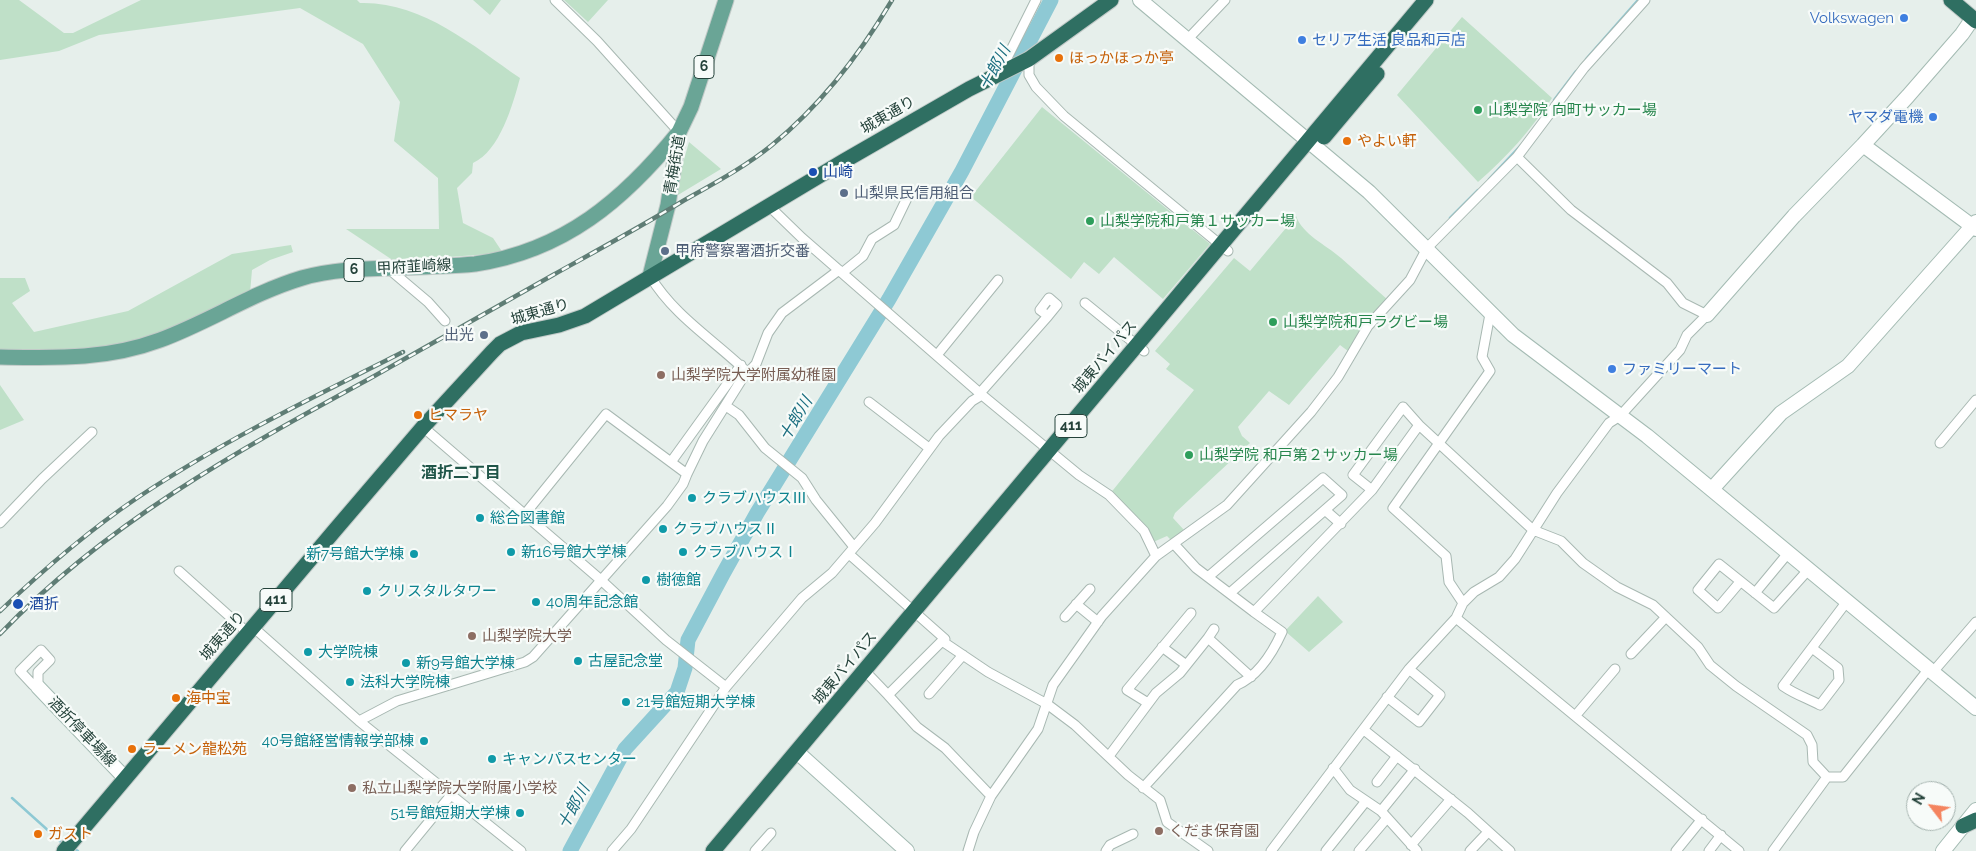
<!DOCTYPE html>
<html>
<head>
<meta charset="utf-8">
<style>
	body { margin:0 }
	#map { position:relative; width:1976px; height:851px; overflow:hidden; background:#e6efeb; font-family:Raleway,sans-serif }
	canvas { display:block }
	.north { position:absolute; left:1906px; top:781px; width:50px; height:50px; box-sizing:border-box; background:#f7fbf9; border:1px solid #a3b1ad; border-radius:50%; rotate:300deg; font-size:14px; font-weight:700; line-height:20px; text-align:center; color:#24423a }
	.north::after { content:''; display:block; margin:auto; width:18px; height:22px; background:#f4845f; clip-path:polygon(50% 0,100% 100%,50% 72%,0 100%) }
</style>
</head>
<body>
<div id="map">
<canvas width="1976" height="851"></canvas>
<div class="north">N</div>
</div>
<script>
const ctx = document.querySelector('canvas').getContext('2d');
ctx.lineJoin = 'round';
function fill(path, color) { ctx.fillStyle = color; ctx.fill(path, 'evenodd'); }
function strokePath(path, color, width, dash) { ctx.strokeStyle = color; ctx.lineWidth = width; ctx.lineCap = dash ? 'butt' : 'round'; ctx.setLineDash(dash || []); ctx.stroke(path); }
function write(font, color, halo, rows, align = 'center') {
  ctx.font = font + ' Raleway,"Noto Sans JP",sans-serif'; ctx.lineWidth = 4.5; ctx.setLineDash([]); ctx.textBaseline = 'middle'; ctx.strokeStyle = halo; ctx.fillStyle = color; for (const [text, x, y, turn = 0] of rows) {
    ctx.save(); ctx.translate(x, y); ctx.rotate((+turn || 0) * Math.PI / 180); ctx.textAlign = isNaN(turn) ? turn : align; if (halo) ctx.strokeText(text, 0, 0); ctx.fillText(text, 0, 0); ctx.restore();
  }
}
const green = new Path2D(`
	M 0,0 L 19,0 L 64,33 L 73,33 L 141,0 L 357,0 L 360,3 C 421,1 472,45 520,78 C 513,104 500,151 473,163 L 472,173 L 457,188 L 463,223 L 493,238 L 503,253 L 394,261 L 346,229 L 439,229 L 438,178 L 394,141 L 400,102 L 363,44 L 300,8 L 99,35 L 59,51 L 0,60 Z
	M 473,0 L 501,0 L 490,15 Z
	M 564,0 L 608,0 L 588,22 Z
	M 1462,17 L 1552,98 C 1531,130 1507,157 1478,182 L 1397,95 Z
	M 1042,107 L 1210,244 L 1163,299 L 1114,257 L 1099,274 L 1084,262 L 1071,279 L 971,197 Z
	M 689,142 L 721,169 L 673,198 Z
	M 1296,216 C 1303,235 1325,244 1341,258 C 1357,272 1372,286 1388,300 L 1362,328 L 1348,351 L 1340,345 L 1289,405 L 1269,391 L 1238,427 L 1242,436 L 1250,443 L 1175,513 L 1173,518 L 1184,530 L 1172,541 L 1167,536 L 1151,543 L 1109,495 L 1194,390 L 1166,369 L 1170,364 L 1155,351 L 1234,258 L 1250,271 Z
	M 291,245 L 293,252 L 270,260 L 252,270 L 250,293 L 161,335 L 107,347 L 0,353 L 0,278 L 25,278 L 30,291 L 12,303 L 34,332 L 128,311 L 232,254 Z
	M 0,385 L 24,420 L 0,430 Z
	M 1318,596 L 1343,622 L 1309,652 L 1285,631 Z`);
const stream = new Path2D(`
	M 1586,59 L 1638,0
	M 1554,100 L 1576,71
	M 1489,179 L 1521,145
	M 1450,218 L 1478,190
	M 12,798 L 61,842
	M 75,849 L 78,851`);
const river = new Path2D(`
	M 570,851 L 625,749 L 677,692 L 685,668 L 688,640 L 723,574 L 757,513 L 889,299 L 962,171 L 1051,0`);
const street = new Path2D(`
	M 555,0 L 597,41 L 679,132
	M 1186,41 L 1225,0
	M 1029,59 L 1029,75 L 1036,87 L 1064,116 L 1228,251
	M 1004,72 L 1007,58 L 1036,0
	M 769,206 L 802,238 L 982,395 L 1079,475 L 1109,495 L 1144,531 L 1156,556
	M 389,269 L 428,302 L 445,321
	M 842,273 L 863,256 L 872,239 L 894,225 L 910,192
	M 650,276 C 674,316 714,340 747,372
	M 1085,303 L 1144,351
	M 937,355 L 998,280
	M 980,393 L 1048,316 L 1057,305 L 1049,298 L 1040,310 L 1048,316
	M 869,402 L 929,448
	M 726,406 L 739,415 L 765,448 L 802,478 L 816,500 L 854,547
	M 423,427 L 602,581 L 666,640 L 726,687 L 631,829 L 612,851
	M 1940,443 L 1976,400
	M 671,462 L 741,365
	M 1372,490 L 1353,475 L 1403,407 L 1419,425
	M 1325,510 L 1341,524
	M 525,514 L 606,414 L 687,474 L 703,441 L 742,379 L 756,364 L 768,333 L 782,313 L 839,270
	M 0,523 L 42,479 L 92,432
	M 1174,544 L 1196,568 L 1254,612 L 1372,490 L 1419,425 L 1533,530 L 1561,541 L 1583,563 L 1617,587 L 1653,605 L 1698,647 L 1710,665 L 1736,686 L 1807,735 L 1812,745 L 1813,762 L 1827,777 L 1843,777 L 1928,670
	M 849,554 L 945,639 L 942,641
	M 179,571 L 248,633
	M 1208,577 L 1323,478 L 1342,495 L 1230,593
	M 1740,582 L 1718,608 L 1698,590 L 1719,564 L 1774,608 L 1809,569
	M 1755,593 L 1789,552
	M 1463,603 L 1449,582 L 1446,556 L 1393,508 L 1490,371 L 1482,357 L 1490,314
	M 1076,604 L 1098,622
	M 1065,617 L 1090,589
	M 1456,618 L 1739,851
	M 253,627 L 359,721 L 521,851
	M 1208,638 L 1214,629
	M 942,641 L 988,672 L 1047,704 L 1075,725 L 1128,775 L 1160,800 L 1167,822 L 1208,851
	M 942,641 L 888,695 L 917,727 L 945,748 L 991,796
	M 1162,647 L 1185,664
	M 1812,648 L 1838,668 L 1839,680 L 1820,705 C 1807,698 1796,695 1783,686 L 1848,600
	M 41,650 L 50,660 L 38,672 L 38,687 L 33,685 L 20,671 Z
	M 1631,654 L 1666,617
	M 865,671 L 888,695
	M 1932,673 L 1976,622
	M 726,687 L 802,598 L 832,573 L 875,523 L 939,436 L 972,401 L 982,395
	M 929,694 L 963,655
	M 1387,697 L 1419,722 L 1440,695 L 1409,669
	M 1148,703 L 1127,690 L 1191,613
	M 1576,715 L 1615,669
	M 359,721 L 397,701 L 525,662 L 533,657 L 667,506 L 683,484 L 687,474
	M 1364,730 L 1468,813 L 1510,851
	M 1109,756 L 1156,693 L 1180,673 L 1208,638 L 1251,677
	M 1333,768 L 1350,790 L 1381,811 L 1417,851
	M 1377,782 L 1397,756
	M 1143,788 L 1237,685 C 1258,676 1273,652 1282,632 L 1254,612
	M 1381,811 L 1415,769
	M 1411,845 L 1451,799
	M 405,851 L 451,795
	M 755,851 L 771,833
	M 968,851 L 974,832 L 991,796 L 1038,729 L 1053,685 L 1102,616 L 1156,556 L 1227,505 L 1311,412 L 1338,377 L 1368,326 L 1410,280 L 1427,248 L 1517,157 L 1584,68 L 1645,0
	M 1106,851 L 1110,845 L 1133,834
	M 1271,851 L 1409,669 L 1456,618 L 1463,603 L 1474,592 L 1499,577 L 1515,559 L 1557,493 L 1609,423 L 1620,416 L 1680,350 L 1687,335 L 1707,315 L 1683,303 L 1667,283 L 1571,210 L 1517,157
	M 1326,851 L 1366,801
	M 1359,851 L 1387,818
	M 1470,851 L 1488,832
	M 1676,851 L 1702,819
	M 1709,851 L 1721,835
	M 1773,851 L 1827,777`);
const secondary = new Path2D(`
	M 1140,0 L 1369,192 L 1513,335 L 1647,436 L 1976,708
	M 1863,145 L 1976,229
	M 1707,315 L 1794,216 L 1863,145 L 1908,96 L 1962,34 L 1973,18
	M 1712,489 L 1781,413 L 1848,366 L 1976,222
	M 38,687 L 125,778
	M 797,752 L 907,851
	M 1943,851 L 1976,810`);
const primary = new Path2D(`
	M 650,276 L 668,205 L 679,132 L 691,107 L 726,0
	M 0,357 C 56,358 106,360 160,340 C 209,322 252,293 302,278 C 340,267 380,269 419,267 C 437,266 457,266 475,264 C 564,251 624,200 679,132`);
const highway = new Path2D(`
	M 1951,0 L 1976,21
	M 1324,137 L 1377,74
	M 1963,826 L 1976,820
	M 64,851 L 335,530 L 423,427 L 492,352 L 500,344 L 521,333 L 559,325 L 585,316 L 844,161 L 969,89 L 1029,59 L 1111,0
	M 713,851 L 1426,0`);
const rail = new Path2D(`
	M 0,611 C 43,570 88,531 137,498 C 221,442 313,397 403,352
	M 0,634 C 105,524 237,451 369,379 C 430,345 491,310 553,275 C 596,251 640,227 683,201 C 713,184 745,167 772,145 C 821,105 860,54 892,0`);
const markers = [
	[1904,18,5,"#3f7fe0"],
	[1302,40,5,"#3f7fe0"],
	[1059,58,5,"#e8710a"],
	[1478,110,5,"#2e9e5b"],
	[1933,117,5,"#3f7fe0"],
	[1347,141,5,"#e8710a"],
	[813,172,5,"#1a4fb4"],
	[844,193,5,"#5c6f8a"],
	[1090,221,5,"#2e9e5b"],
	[665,251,5,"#5c6f8a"],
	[1273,322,5,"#2e9e5b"],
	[484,335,5,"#5c6f8a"],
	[1612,369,5,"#3f7fe0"],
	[661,375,5,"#8d6e63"],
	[418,415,5,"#e8710a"],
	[1189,455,5,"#2e9e5b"],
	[692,498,5,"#0f9aa8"],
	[480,518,5,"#0f9aa8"],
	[663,529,5,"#0f9aa8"],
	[511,552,5,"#0f9aa8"],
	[683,552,5,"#0f9aa8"],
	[414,554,5,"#0f9aa8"],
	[646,580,5,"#0f9aa8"],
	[367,591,5,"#0f9aa8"],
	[536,602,5,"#0f9aa8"],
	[18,604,6,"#1a4fb4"],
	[472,636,5,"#8d6e63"],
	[308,652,5,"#0f9aa8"],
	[578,661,5,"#0f9aa8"],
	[406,663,5,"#0f9aa8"],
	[350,682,5,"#0f9aa8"],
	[176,698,5,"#e8710a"],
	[626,702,5,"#0f9aa8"],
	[424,741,5,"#0f9aa8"],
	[132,749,5,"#e8710a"],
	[492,759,5,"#0f9aa8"],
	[352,788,5,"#8d6e63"],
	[520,813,5,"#0f9aa8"],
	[1159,831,5,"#8d6e63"],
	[38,834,5,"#e8710a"]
];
const shields = [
	[704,67,20],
	[354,270,20],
	[1071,426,32],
	[276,600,32]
];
const shieldNames = [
	["6",704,67],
	["6",354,270],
	["411",1071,426],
	["411",276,600]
];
const shopNames = [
	["Volkswagen",1894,18],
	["セリア生活 良品和戸店",1312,40,"left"],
	["ヤマダ電機",1923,117],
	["ファミリーマート",1622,369,"left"]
];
const foodNames = [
	["ほっかほっか亭",1069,58],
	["やよい軒",1357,141],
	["ヒマラヤ",428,415],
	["海中宝",186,698],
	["ラーメン龍松苑",142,749],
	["ガスト",48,834]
];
const leisureNames = [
	["山梨学院 向町サッカー場",1488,110],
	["山梨学院和戸第１サッカー場",1100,221],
	["山梨学院和戸ラグビー場",1283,322],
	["山梨学院 和戸第２サッカー場",1199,455]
];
const streetNames = [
	["城東通り",888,115,-30],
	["青梅街道",675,165,-80],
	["甲府韮崎線",414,267,-3],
	["城東通り",540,312,-16],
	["城東バイパス",1105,357,-50],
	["城東通り",223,636,-49],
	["城東バイパス",845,668,-50],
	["酒折停車場線",82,732,46]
];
const transitNames = [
	["山崎",823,172],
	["酒折",29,604]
];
const serviceNames = [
	["山梨県民信用組合",854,193],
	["甲府警察署酒折交番",675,251],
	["出光",474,335,"right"]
];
const educationNames = [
	["山梨学院大学附属幼稚園",671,375],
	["山梨学院大学",482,636],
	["私立山梨学院大学附属小学校",362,788],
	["くだま保育園",1169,831]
];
const cultureNames = [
	["クラブハウスⅢ",702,498],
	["総合図書館",490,518],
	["クラブハウスⅡ",673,529],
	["新16号館大学棟",521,552],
	["クラブハウスⅠ",693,552],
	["新7号館大学棟",404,554,"right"],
	["樹徳館",656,580],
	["クリスタルタワー",377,591],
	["40周年記念館",546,602],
	["大学院棟",318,652],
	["古屋記念堂",588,661],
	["新9号館大学棟",416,663],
	["法科大学院棟",360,682],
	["21号館短期大学棟",636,702],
	["40号館経営情報学部棟",414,741,"right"],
	["キャンパスセンター",502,759],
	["51号館短期大学棟",510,813,"right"]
];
const waterNames = [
	["十郎川",995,68,-62],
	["十郎川",796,419,-59],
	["十郎川",574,807,-61]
];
const neighbourhoodNames = [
	["酒折二丁目",461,473]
];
fill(green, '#bfe0c8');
strokePath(stream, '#8ec9d4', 2.5);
strokePath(river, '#8ec9d4', 15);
strokePath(street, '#a8b8b2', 11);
strokePath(secondary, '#a4bbb3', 16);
strokePath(primary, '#c2cac8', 17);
strokePath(highway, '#c2cac8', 17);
strokePath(street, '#fff', 9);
strokePath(secondary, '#fff', 14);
strokePath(primary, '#6aa596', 15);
strokePath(highway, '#2f6f62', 15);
strokePath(rail, '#5f7d75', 4.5);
strokePath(rail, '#f7fbf9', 2.5, [8]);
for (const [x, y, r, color] of markers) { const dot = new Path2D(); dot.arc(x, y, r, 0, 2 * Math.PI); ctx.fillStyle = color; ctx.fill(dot); strokePath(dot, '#f7fbf9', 2); }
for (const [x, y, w] of shields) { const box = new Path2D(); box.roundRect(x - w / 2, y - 11.5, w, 23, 4); ctx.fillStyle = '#f7fbf9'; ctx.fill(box); strokePath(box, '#24423a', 1); }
write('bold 14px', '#24423a', null, shieldNames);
write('15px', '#366cbe', '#f7fbf9', shopNames, 'right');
write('15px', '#c56008', '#f7fbf9', foodNames, 'left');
write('15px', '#27864d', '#f7fbf9', leisureNames, 'left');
write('15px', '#24423a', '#f7fbf9', streetNames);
write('15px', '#164399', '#f7fbf9', transitNames, 'left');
write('15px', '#4e5e75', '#f7fbf9', serviceNames, 'left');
write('15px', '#785e54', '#f7fbf9', educationNames, 'left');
write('15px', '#0d838f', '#f7fbf9', cultureNames, 'left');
write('italic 16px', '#1c6f80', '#f7fbf9', waterNames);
write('bold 16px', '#1f5548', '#f7fbf9', neighbourhoodNames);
</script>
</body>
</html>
